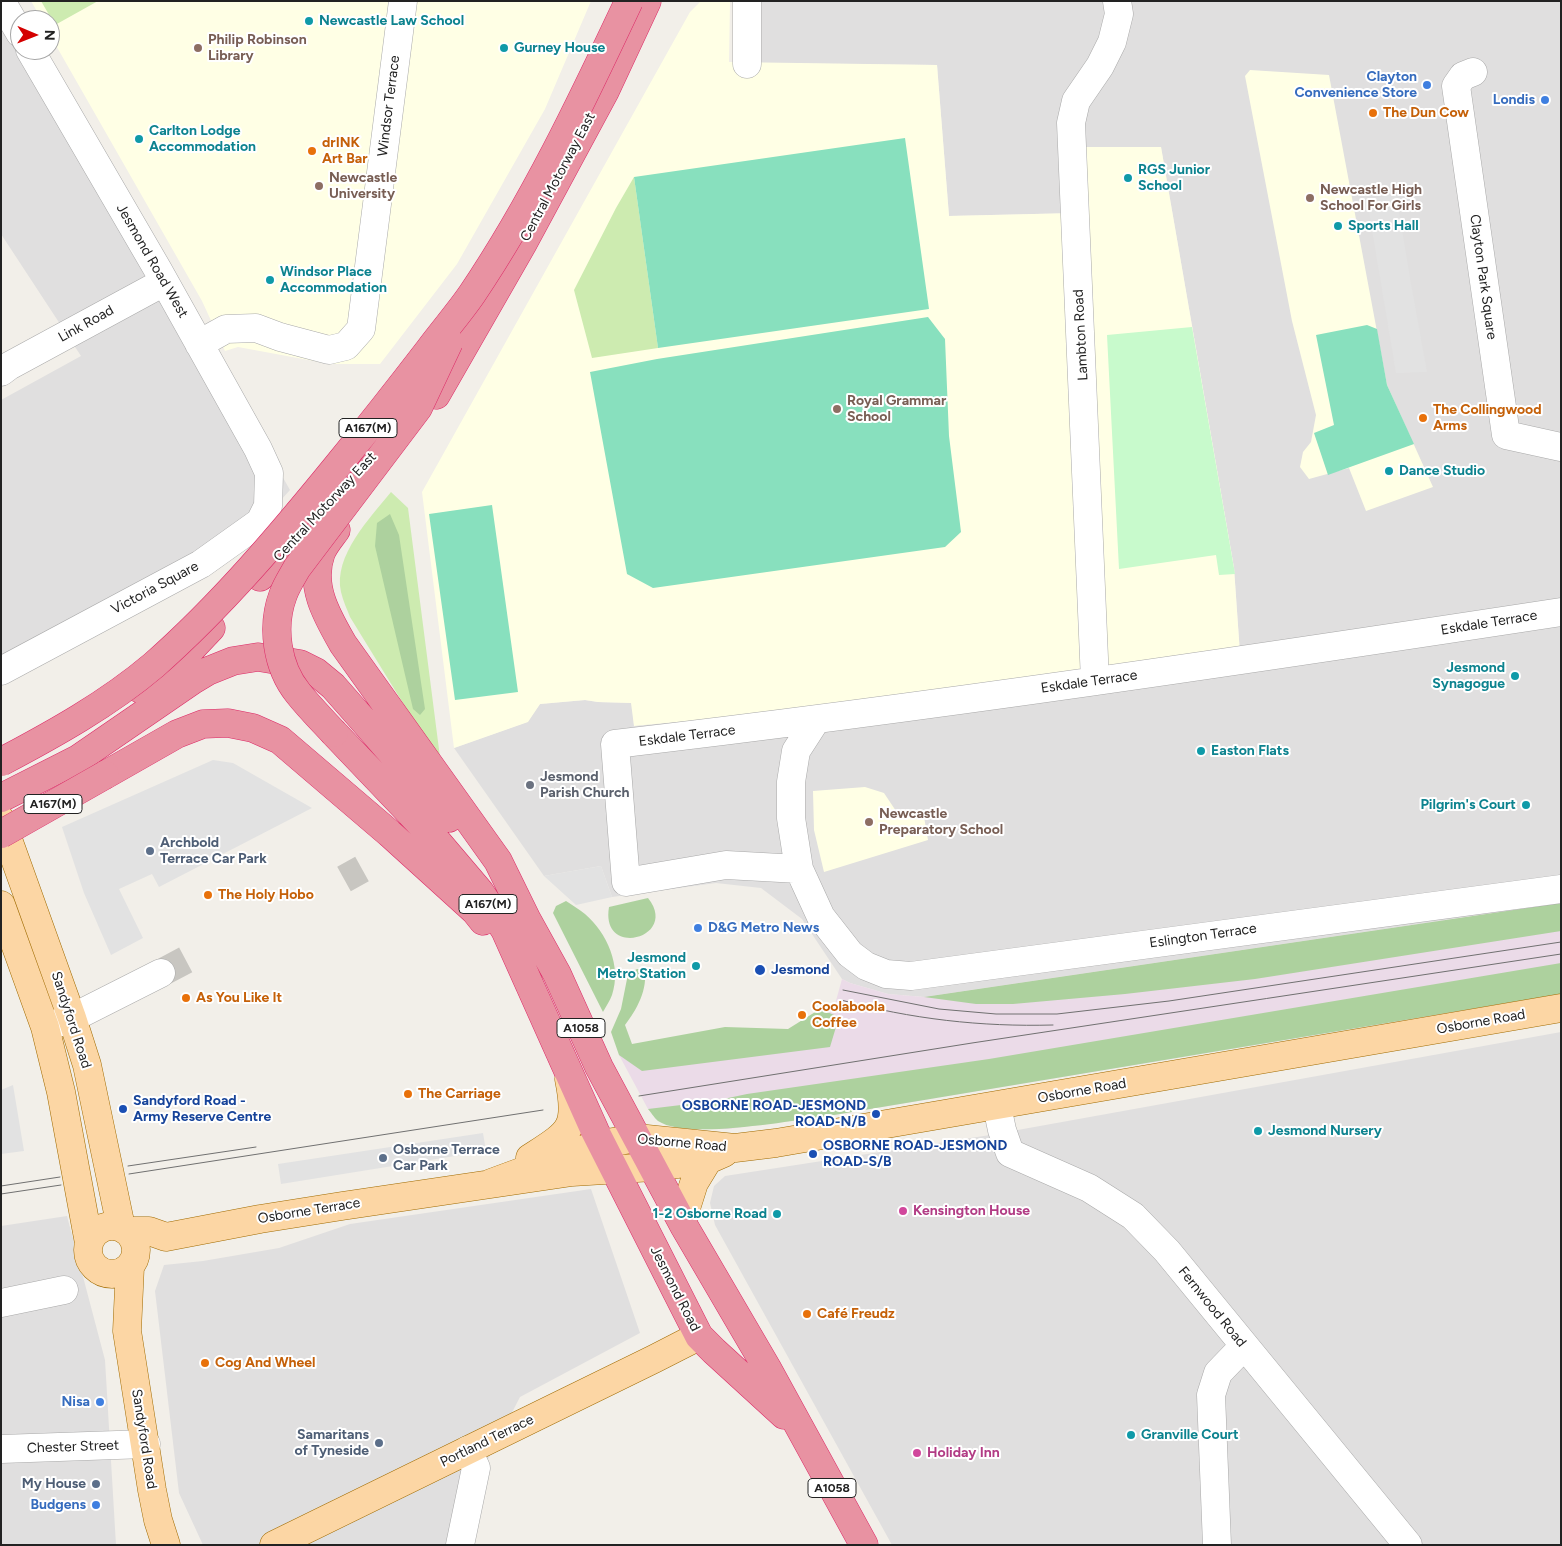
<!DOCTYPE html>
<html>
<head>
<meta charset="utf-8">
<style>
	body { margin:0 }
	#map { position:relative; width:1562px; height:1546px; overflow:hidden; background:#f2efe9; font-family:Figtree,sans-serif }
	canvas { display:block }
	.frame { position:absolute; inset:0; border:2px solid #222; pointer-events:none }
	.north { position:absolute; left:10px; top:10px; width:50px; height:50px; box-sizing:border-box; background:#fff; border:1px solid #a7a7a7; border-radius:50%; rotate:91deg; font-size:14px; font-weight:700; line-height:20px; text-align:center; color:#222 }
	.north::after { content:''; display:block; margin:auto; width:18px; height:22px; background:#d40000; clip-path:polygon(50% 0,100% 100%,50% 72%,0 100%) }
</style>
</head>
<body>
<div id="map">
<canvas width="1562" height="1546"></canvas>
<div class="frame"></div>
<div class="north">N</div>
</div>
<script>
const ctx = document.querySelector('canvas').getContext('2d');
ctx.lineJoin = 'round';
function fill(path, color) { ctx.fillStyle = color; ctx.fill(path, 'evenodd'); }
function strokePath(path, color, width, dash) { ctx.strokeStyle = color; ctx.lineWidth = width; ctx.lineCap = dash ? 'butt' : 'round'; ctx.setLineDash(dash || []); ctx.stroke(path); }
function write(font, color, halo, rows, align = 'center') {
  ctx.font = font + ' Figtree,sans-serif'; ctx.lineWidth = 4; ctx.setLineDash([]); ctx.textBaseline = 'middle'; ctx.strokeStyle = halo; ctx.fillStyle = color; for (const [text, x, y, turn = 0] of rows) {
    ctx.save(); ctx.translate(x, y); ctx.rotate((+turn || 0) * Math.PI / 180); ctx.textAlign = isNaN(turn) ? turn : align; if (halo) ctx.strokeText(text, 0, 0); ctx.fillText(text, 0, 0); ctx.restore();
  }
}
const residential = new Path2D(`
	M 1,1 L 20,20 L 40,50 L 290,490 L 224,563 L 1,681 L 1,400 L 81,356 L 1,234 Z
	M 760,1 L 1561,1 L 1561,903 L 924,997 L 888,994 L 850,983 L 842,979 L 802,919 L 761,888 L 716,883 L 612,897 L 601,866 L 544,876 L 454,748 L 527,722 L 540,704 L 585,700 L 598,702 L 632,703 L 634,725 L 1240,654 L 1234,568 L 1161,147 L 1076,213 L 949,216 L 937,65 L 757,63 Z
	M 1561,1032 L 1561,1545 L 892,1545 L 715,1225 L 710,1203 L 714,1186 L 725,1176 L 990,1135 Z
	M 591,1189 L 640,1333 L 520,1397 L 486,1463 L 469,1545 L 203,1545 L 179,1493 L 155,1291 L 164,1265 L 203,1261 L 279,1248 L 350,1224 Z
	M 67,1216 L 105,1360 L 116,1545 L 1,1545 L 1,1226 Z`);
const industrial = new Path2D(`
	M 1561,903 L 1561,994 L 822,1117 L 728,1129 L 688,1129 L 671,1126 L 657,1120 L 648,1109 L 619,1055 L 791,1035 L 820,1013 L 834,1008 L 842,979 L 850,983 L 888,994 L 924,997 Z`);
const education = new Path2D(`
	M 31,1 L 591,1 L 545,109 L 457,264 L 380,364 L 330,364 L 238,347 L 225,351 L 202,301 L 50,35 L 50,20 L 42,20 Z
	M 701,1 L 730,1 L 729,62 L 937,65 L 949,216 L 1076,213 L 1072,147 L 1161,147 L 1234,568 L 1240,654 L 912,700 L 634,726 L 631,703 L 598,702 L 585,700 L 540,704 L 528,722 L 454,748 L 422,492 L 690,12 Z
	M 1250,70 L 1329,75 L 1387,385 L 1433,487 L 1366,511 L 1349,468 L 1309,479 L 1300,467 L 1303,452 L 1311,442 L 1316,415 L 1292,321 L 1245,76 Z
	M 865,787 L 884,793 L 898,814 L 923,811 L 928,840 L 824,872 L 814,830 L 813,791 Z`);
const grass = new Path2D(`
	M 41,1 L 98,1 L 55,25 Z
	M 634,177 L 658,348 L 592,358 L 574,290 L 616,208 Z
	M 391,492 L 408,508 L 441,765 L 350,617 C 347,609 343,601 341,592 C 333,556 370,518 391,492 Z`);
const forest = new Path2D(`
	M 390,514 L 399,535 L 425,709 L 420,715 L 413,709 L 375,546 L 377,523 Z
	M 648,898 C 680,938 600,959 609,907 Z
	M 566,901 C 572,905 579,909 585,914 C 607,933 622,966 612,995 C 610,1001 606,1006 603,1012 L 553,913 L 556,906 Z
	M 1561,903 L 1561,931 L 1255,979 L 1125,994 L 1013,1004 L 976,1004 L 924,997 Z
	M 1561,963 L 1561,994 L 822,1117 C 786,1121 687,1140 658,1121 C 654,1118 651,1112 648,1109 L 714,1101 L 747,1094 L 989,1059 Z
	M 637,969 L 644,969 C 649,988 636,1011 625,1025 L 632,1044 L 725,1027 L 788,1029 L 820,1009 L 839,1017 L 830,1047 L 642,1071 L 619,1055 L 611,1032 L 621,1009 L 628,974 Z`);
const park = new Path2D(`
	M 1192,327 L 1235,574 L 1219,575 L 1216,555 L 1119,569 L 1107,335 Z`);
const pitch = new Path2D(`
	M 905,138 L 929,309 L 658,348 L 634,177 Z
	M 928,317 L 945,339 L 949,436 L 961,532 L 945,547 L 653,588 L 627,574 L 590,372 L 657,359 Z
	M 1367,325 L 1377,329 L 1387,385 L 1414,444 L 1328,475 L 1314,433 L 1334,425 L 1316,335 Z
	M 492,505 L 518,692 L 455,700 L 429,514 Z`);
const parking = new Path2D(`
	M 1396,194 L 1410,278 L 1427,372 L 1396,373 L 1367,200 Z
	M 213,760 L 233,763 L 312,808 L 159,887 L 152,874 L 119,889 L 143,938 L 111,955 L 84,893 L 62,827 Z
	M 601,866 L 612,897 L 576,905 L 544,876 Z
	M 13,1085 L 24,1151 L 1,1154 L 1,1090 Z
	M 483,1133 L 486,1151 L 281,1184 L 278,1164 Z`);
const minorTunnel = new Path2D(`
	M 344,879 L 362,869
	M 161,973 L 191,957`);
const minor = new Path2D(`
	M 1,1 L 20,33
	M 747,1 L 747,64
	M 1473,72 L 1463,76 L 1456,86 L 1506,435 L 1561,447
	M 199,344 L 226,329 L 256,328 L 280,337 L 329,350 L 346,346 L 361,329 L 403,1
	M 1,372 L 9,366 L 164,282
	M 1,671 L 201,564 L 260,522 L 268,506 L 269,473 L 258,449 L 158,270 L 30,50
	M 1095,681 L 1071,123 L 1076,101 L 1100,66 L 1112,42 L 1119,14 L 1117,1
	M 816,720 L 796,751 L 791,782 L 791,818 L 799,869 L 821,917 L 850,954 L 866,966 L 886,974 L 911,976 L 1561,889
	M 799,869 L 726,865 L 626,882 L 615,744 C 931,707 1246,660 1561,612
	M 49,1026 L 72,1018 L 161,973
	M 997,1106 L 1002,1130 L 1010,1153 L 1089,1188 L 1133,1216 L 1167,1251 L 1408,1545
	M 1,1303 L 64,1290
	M 1,1449 L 146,1444
	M 460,1545 L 476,1468 L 468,1450
	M 1217,1545 L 1211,1395 L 1218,1373 L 1244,1346`);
const major = new Path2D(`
	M 1,820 L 72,1018 L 87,1065 L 121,1227
	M 1,905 L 45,1027 L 61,1092 L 89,1243
	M 530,1158 C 570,1132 579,1129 569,1079
	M 491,1183 L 575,1152 L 601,1144 L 637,1138 L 735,1148 L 776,1143 L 1561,1008
	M 682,1221 L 694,1183 L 708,1160
	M88 1250a24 24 0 1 1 48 0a24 24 0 1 1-48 0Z
	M 128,1231 L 149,1231 L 166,1237 L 260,1219 L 342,1206 L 572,1172 L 653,1167 L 708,1160 L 724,1153
	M 130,1266 L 127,1331 L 152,1490 L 158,1520 L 166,1545
	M 274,1545 L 654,1359 L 699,1336`);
const highway = new Path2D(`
	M 512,259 L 522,245 L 605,91 L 647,1
	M 436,395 L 522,245
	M 336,530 C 331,537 324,545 321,553 C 309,586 327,616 343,644 L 498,861 L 526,918 L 557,974 L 599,1067 L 684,1226 L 767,1368 L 864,1545
	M 260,577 L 352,479
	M 140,689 L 177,664 L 211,628
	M 334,733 L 435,839 L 480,892 L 505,930 L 595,1131 L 699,1336 L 714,1351 L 784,1415
	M 105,775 L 177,734 L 203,724 L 228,723 L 253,728 L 280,740 L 389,833 L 475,911 L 483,921
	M 1,798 L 78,759 L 193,680 L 208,671 L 233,661 L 258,657 L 300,664 L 316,672 L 333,686 L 449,818`);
const tram = new Path2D(`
	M 843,990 L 939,1009 L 996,1014 L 1057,1014 L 1169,1001 L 1561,942
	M 841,1000 C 911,1019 981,1027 1053,1025
	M 639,1096 L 972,1043 L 1561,954
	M 128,1166 L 256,1147
	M 129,1174 L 543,1110
	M 1,1186 L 60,1177
	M 1,1194 L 61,1185`);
const highwayBridge = new Path2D(`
	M 334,733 C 322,720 309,707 298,693 C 277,667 271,627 283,595 C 286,586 292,577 297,568 L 418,408 L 449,342
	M 1,762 C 54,734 108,704 154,665 C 222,605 281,535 338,465 C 369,427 399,389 429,350 C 443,331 459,313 472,294 C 534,202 582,101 629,1
	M 1,834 L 105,775`);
const markers = [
	[309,21,5,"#0f9aa8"],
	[198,48,5,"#8d6e63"],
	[504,48,5,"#0f9aa8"],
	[1427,85,5,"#3f7fe0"],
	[1545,100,5,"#3f7fe0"],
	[1373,113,5,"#e8710a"],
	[139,139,5,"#0f9aa8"],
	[312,151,5,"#e8710a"],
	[1128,178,5,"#0f9aa8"],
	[319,186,5,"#8d6e63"],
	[1310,198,5,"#8d6e63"],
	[1338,226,5,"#0f9aa8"],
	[270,280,5,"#0f9aa8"],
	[837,409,5,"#8d6e63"],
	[1423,418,5,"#e8710a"],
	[1389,471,5,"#0f9aa8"],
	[1515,676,5,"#0f9aa8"],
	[1201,751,5,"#0f9aa8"],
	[530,785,5,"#6b7280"],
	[1526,805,5,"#0f9aa8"],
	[869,822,5,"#8d6e63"],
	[150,851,5,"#5c6f8a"],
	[208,895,5,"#e8710a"],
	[698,928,5,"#3f7fe0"],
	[696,966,5,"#0f9aa8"],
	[760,970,6,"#1a4fb4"],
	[186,998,5,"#e8710a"],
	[802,1015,5,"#e8710a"],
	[408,1094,5,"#e8710a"],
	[123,1109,5,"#1a4fb4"],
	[876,1114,5,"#1a4fb4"],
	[1258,1131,5,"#0f9aa8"],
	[813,1154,5,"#1a4fb4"],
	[383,1158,5,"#5c6f8a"],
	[903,1211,5,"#d1479c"],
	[777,1214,5,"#0f9aa8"],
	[807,1314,5,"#e8710a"],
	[205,1363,5,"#e8710a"],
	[100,1402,5,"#3f7fe0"],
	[1131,1435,5,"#0f9aa8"],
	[379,1443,5,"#5c6f8a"],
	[917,1453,5,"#d1479c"],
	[96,1484,5,"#5c6f8a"],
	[96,1505,5,"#3f7fe0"]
];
const shields = [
	[368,428,58],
	[53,804,58],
	[488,904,58],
	[581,1028,48],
	[832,1488,48]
];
const shieldNames = [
	["A167(M)",368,428],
	["A167(M)",53,804],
	["A167(M)",488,904],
	["A1058",581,1028],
	["A1058",832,1488]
];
const cultureNames = [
	["Newcastle Law School",319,21],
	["Gurney House",514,48],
	["Carlton Lodge",149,131],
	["Accommodation",149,147],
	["RGS Junior",1138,170],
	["School",1138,186],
	["Sports Hall",1348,226],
	["Windsor Place",280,272],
	["Accommodation",280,288],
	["Dance Studio",1399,471],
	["Jesmond",1505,668,"right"],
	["Synagogue",1505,684,"right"],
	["Easton Flats",1211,751],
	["Pilgrim's Court",1516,805,"right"],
	["Jesmond",686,958,"right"],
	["Metro Station",686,974,"right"],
	["Jesmond Nursery",1268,1131],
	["1-2 Osborne Road",767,1214,"right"],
	["Granville Court",1141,1435]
];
const educationNames = [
	["Philip Robinson",208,40],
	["Library",208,56],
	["Newcastle",329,178],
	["University",329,194],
	["Newcastle High",1320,190],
	["School For Girls",1320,206],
	["Royal Grammar",847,401],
	["School",847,417],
	["Newcastle",879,814],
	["Preparatory School",879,830]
];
const shopNames = [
	["Clayton",1417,77],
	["Convenience Store",1417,93],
	["Londis",1535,100],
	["D&G Metro News",708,928,"left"],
	["Nisa",90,1402],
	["Budgens",86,1505]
];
const streetNames = [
	["Windsor Terrace",389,106,-83],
	["Central Motorway East",558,177,-62],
	["Jesmond Road West",152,261,60],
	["Clayton Park Square",1483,277,82],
	["Link Road",86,324,-29],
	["Lambton Road",1081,335,-93],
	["Central Motorway East",325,507,-47],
	["Victoria Square",155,588,-28],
	["Eskdale Terrace",1489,623,-9],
	["Eskdale Terrace",1089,682,-8],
	["Eskdale Terrace",687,736,-7],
	["Eslington Terrace",1203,936,-8],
	["Sandyford Road",71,1020,72],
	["Osborne Road",1481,1022,-10],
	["Osborne Road",1082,1091,-10],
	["Osborne Road",682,1143,5],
	["Osborne Terrace",309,1211,-9],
	["Jesmond Road",675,1289,63],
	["Fernwood Road",1212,1307,51],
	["Sandyford Road",144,1439,81],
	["Portland Terrace",487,1441,-26],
	["Chester Street",73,1447,-2]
];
const foodNames = [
	["The Dun Cow",1383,113],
	["drINK",322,143],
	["Art Bar",322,159],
	["The Collingwood",1433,410],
	["Arms",1433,426],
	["The Holy Hobo",218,895],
	["As You Like It",196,998],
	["Coolaboola",812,1007],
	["Coffee",812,1023],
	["The Carriage",418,1094],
	["Café Freudz",817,1314],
	["Cog And Wheel",215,1363]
];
const worshipNames = [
	["Jesmond",540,777],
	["Parish Church",540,793]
];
const serviceNames = [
	["Archbold",160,843],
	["Terrace Car Park",160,859],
	["Osborne Terrace",393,1150],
	["Car Park",393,1166],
	["Samaritans",369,1435,"right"],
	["of Tyneside",369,1451,"right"],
	["My House",86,1484,"right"]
];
const transitNames = [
	["Jesmond",771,970],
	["Sandyford Road -",133,1101],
	["Army Reserve Centre",133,1117],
	["OSBORNE ROAD-JESMOND",866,1106,"right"],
	["ROAD-N/B",866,1122,"right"],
	["OSBORNE ROAD-JESMOND",823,1146],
	["ROAD-S/B",823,1162]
];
const hotelNames = [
	["Kensington House",913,1211],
	["Holiday Inn",927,1453]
];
fill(residential, '#e0dfdf');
fill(industrial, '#ebdbe8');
fill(education, '#ffffe5');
fill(grass, '#cdebb0');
fill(forest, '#add19e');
fill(park, '#c8facc');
fill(pitch, '#88e0be');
fill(parking, '#e2e2e2');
strokePath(minorTunnel, '#c8c6c1', 28, [28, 14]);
strokePath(minor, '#a9a9a9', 29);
strokePath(major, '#a06b00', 29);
strokePath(highway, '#dc2a67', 29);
strokePath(minor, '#fff', 28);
strokePath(major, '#fcd6a4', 28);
strokePath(highway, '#e892a2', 28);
strokePath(tram, '#707070', 1);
strokePath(highwayBridge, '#dc2a67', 29, []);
strokePath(highwayBridge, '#e892a2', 28);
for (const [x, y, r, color] of markers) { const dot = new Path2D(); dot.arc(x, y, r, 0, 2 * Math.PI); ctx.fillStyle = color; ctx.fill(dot); strokePath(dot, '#fff', 2); }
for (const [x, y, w] of shields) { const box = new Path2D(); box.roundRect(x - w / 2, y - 9.5, w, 19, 4); ctx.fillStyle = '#fff'; ctx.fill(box); strokePath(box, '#222', 1); }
write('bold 12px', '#222', null, shieldNames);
write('bold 14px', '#0d838f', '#fff', cultureNames, 'left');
write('bold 14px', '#785e54', '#fff', educationNames, 'left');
write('bold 14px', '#366cbe', '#fff', shopNames, 'right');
write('14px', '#222', '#fff', streetNames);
write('bold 14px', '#c56008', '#fff', foodNames, 'left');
write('bold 14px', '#5b616d', '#fff', worshipNames, 'left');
write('bold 14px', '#4e5e75', '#fff', serviceNames, 'left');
write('bold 14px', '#164399', '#fff', transitNames, 'left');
write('bold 14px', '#b23c85', '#fff', hotelNames, 'left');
</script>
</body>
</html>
